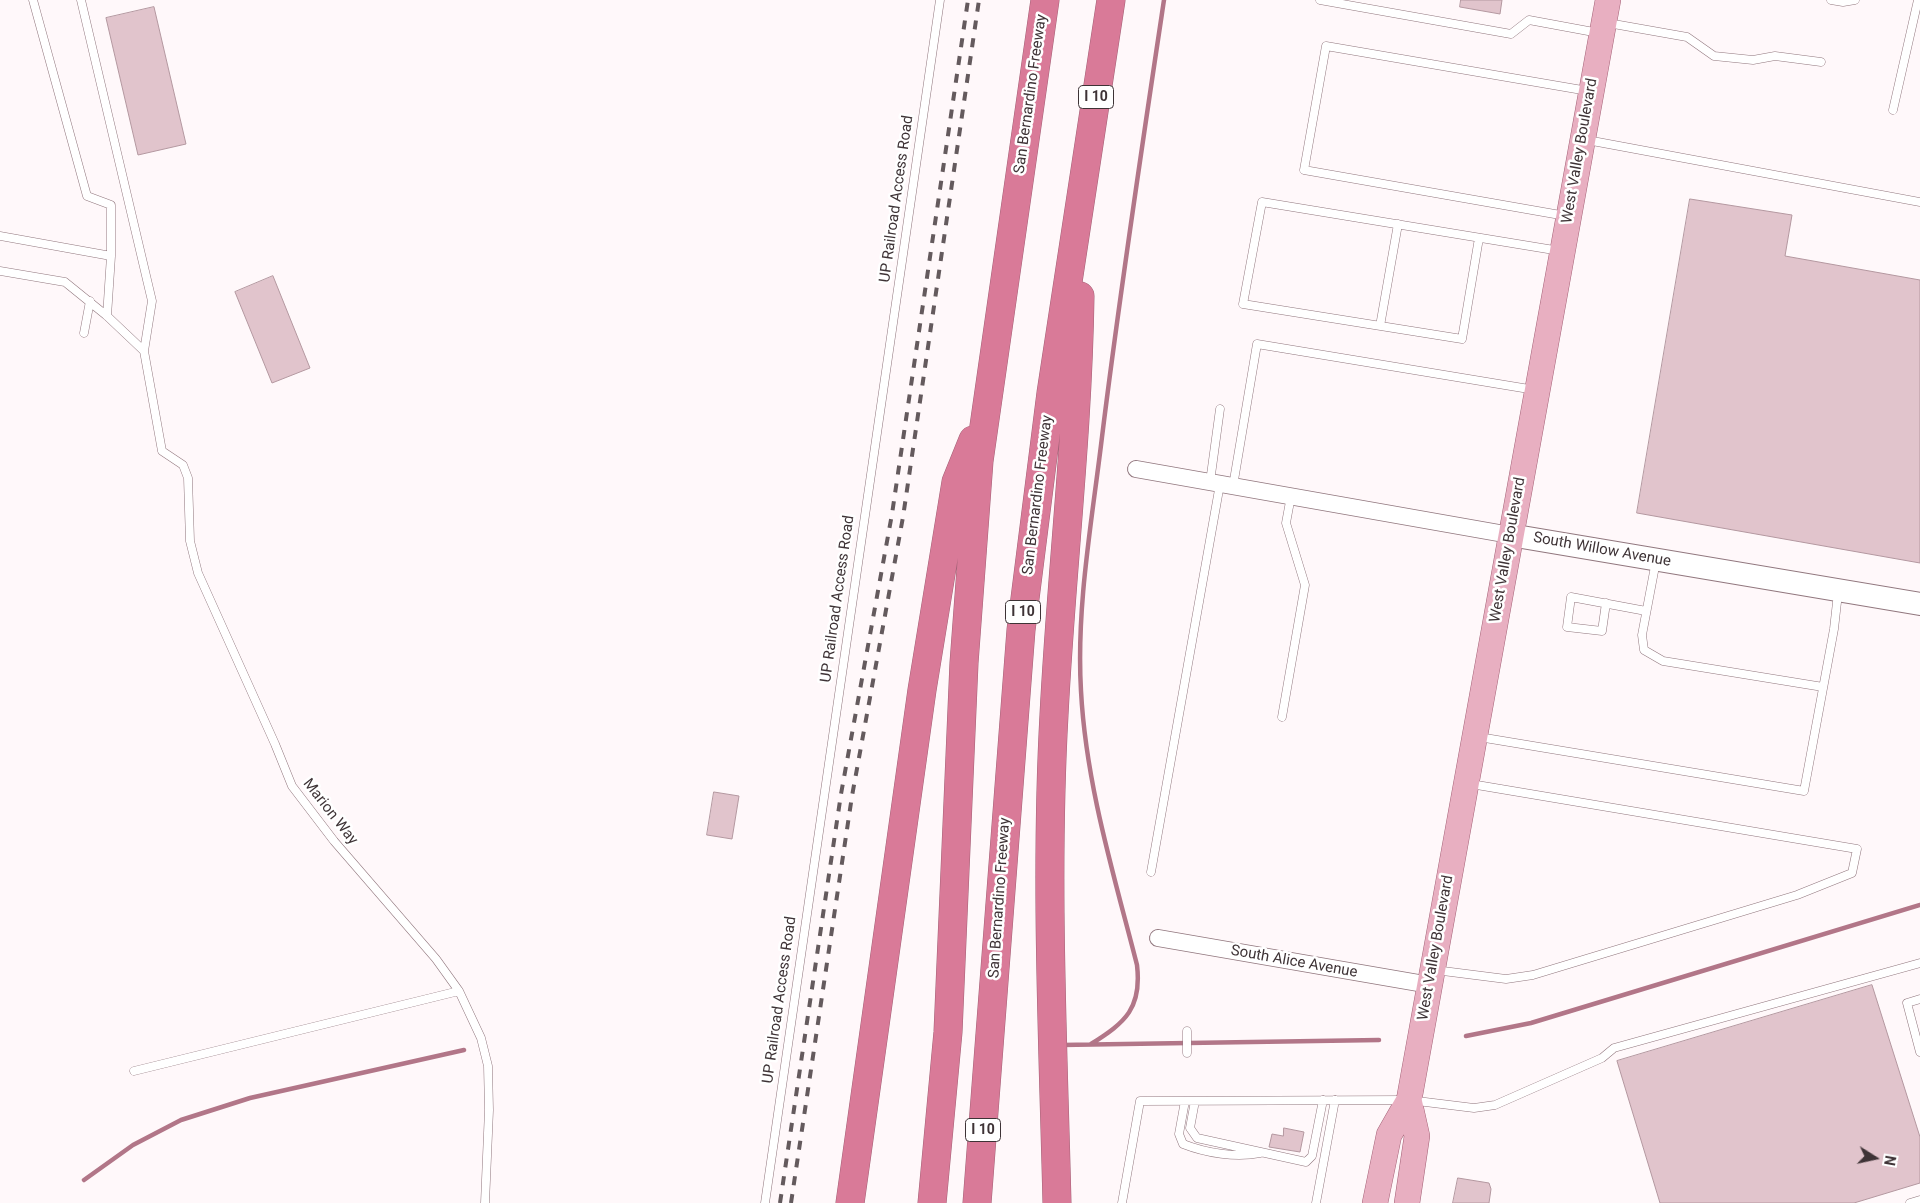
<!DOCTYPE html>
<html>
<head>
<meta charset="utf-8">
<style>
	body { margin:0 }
	#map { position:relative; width:1920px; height:1203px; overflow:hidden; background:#fff8fa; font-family:Roboto,sans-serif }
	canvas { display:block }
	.north { position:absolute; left:1850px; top:1133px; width:50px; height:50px; -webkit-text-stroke:4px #fff; paint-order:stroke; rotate:100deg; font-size:14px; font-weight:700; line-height:20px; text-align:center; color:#3e3336 }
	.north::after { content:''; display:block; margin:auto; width:18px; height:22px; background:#3e3336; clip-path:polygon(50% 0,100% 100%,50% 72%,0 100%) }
</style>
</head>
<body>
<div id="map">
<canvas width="1920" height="1203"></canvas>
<div class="north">N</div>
</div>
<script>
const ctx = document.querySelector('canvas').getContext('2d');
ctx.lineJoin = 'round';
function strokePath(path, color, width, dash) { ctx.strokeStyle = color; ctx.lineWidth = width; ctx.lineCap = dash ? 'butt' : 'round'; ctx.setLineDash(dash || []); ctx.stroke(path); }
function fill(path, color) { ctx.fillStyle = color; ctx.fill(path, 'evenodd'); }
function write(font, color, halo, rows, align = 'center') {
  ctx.font = font + ' Roboto,sans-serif'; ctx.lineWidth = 5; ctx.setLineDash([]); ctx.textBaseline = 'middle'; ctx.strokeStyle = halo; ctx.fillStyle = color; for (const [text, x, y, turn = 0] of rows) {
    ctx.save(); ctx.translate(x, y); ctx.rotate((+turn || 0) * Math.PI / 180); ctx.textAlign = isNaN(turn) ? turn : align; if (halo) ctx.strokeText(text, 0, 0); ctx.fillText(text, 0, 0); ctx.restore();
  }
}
const stream = new Path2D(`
	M 1466,1036 L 1531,1023 L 1920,905
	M 1091,1044 C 1126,1022 1142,1008 1137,965 C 1114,875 1086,785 1081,691 C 1076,607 1092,521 1102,437 C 1120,291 1142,146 1164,0
	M 1061,1045 L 1379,1040
	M 84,1180 L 133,1145 L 181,1120 L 250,1098 L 464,1050`);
const building = new Path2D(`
	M 1461,0 L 1502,0 L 1500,14 L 1460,7 Z
	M 154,7 L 186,144 L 138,155 L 106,18 Z
	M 1690,199 L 1792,215 L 1785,256 L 1920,280 L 1920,563 L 1637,513 Z
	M 273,276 L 310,368 L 272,383 L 235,292 Z
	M 714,792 L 739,796 L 732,839 L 707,835 Z
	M 1872,985 L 1920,1137 L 1920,1183 L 1854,1203 L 1660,1203 L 1617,1061 Z
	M 1284,1128 L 1304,1132 L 1300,1152 L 1269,1147 L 1272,1134 L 1283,1136 Z
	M 1458,1178 L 1489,1183 L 1491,1189 L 1489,1203 L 1453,1203 Z`);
const lane = new Path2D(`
	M 33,0 L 87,196 L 111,205 L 111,256 L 107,316
	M 81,0 L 152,301 L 144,351
	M 1320,0 L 1511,34 L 1529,20 L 1599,33
	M 1831,0 L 1843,2 L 1855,0
	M 1608,23 L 1687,37 L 1714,56 L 1753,60 L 1775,56 L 1821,62
	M 1893,110 L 1918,0
	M 1587,140 L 1920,202
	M 1566,216 L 1304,170 L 1326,46 L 1588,91
	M 0,236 L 111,256
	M 1479,238 L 1462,339 L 1243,304 L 1262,202 C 1361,218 1461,235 1560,251
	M 0,271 L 65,282 L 107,316 L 144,351 L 162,451 L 183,465 L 188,478 L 190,541 L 198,573 L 275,744 L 292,786 L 334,841 L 436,959 L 459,991 L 481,1038 L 488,1066 L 489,1110 L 485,1203
	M 1380,326 L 1398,224
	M 84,333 L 90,301
	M 1210,482 L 1220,409
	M 1233,486 L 1257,344 L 1535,390
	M 1656,561 L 1642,635 L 1644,650 L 1663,661 L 1823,687
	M 1606,603 L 1602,631 L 1567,627 L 1571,597 L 1646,611
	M 1282,717 L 1305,585 L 1286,523 L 1291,496
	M 1479,737 L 1804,791 L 1834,629 L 1838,593
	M 1151,872 L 1220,484
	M 1435,970 L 1506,979 L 1533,975 L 1797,895 L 1852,873 L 1857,849 L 1471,784
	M 1920,999 L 1907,1003 L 1920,1052
	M 1187,1031 L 1187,1053
	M 134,1071 L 459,991
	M 1185,1101 L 1179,1134 L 1183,1144 C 1206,1153 1236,1158 1260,1153
	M 1195,1101 L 1190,1128 L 1197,1138 L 1306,1162 L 1312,1156 L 1323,1100
	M 765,1203 L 940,0
	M 1122,1203 L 1140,1101 L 1409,1100 L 1474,1108 L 1495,1105 L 1602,1058 L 1614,1048 L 1920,963
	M 1316,1203 L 1335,1100
	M 1910,1203 L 1920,1200`);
const street = new Path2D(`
	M 1136,469 L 1510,535
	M 1158,938 L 1430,985`);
const secondary = new Path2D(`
	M 1510,535 L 1920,604`);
const primary = new Path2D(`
	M 1375,1203 L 1389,1135 L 1409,1100 L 1608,0
	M 1407,1203 L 1417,1136 L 1409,1100`);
const highway = new Path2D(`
	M 850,1203 L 922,690 L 956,482 L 973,440
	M 932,1203 L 948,1032 L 964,663 L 979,461 L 1045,0
	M 977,1203 L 1021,630 L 1051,393 L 1111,0
	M 1057,1203 C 1053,1041 1045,877 1054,715 C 1061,575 1078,436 1080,296`);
const rail = new Path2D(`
	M 780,1203 L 841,794 L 892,514 L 968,0
	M 791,1203 L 852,796 L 903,517 L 979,0`);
const shields = [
	[1096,97,35],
	[1023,612,35],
	[983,1130,35]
];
const shieldNames = [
	["I 10",1096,97],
	["I 10",1023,612],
	["I 10",983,1130]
];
const streetNames = [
	["San Bernardino Freeway",1031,94,-82],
	["West Valley Boulevard",1580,151,-80],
	["UP Railroad Access Road",897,199,-82],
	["San Bernardino Freeway",1038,495,-83],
	["West Valley Boulevard",1508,550,-80],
	["South Willow Avenue",1602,550,10],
	["UP Railroad Access Road",838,599,-82],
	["Marion Way",330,812,52],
	["San Bernardino Freeway",1000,898,-86],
	["West Valley Boulevard",1436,948,-80],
	["South Alice Avenue",1294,962,10],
	["UP Railroad Access Road",780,1000,-82]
];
strokePath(stream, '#b27688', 4.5);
fill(building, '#e1c4cc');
strokePath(building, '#b498a0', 1);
strokePath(lane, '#91777e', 9);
strokePath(street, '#91777e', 18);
strokePath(secondary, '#91777e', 24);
strokePath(primary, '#a36176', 26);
strokePath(highway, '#a36176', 29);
strokePath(lane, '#fff', 8);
strokePath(street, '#fff', 16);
strokePath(secondary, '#fff', 22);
strokePath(primary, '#e8afc1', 25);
strokePath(highway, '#d97a98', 28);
strokePath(rail, '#645a5d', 4, [9, 9]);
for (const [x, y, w] of shields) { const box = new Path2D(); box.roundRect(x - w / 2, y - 11.5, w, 23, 4); ctx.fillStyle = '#fff'; ctx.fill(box); strokePath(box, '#3e3336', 1); }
write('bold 14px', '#3e3336', null, shieldNames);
write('15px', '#3e3336', '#fff', streetNames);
</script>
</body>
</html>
